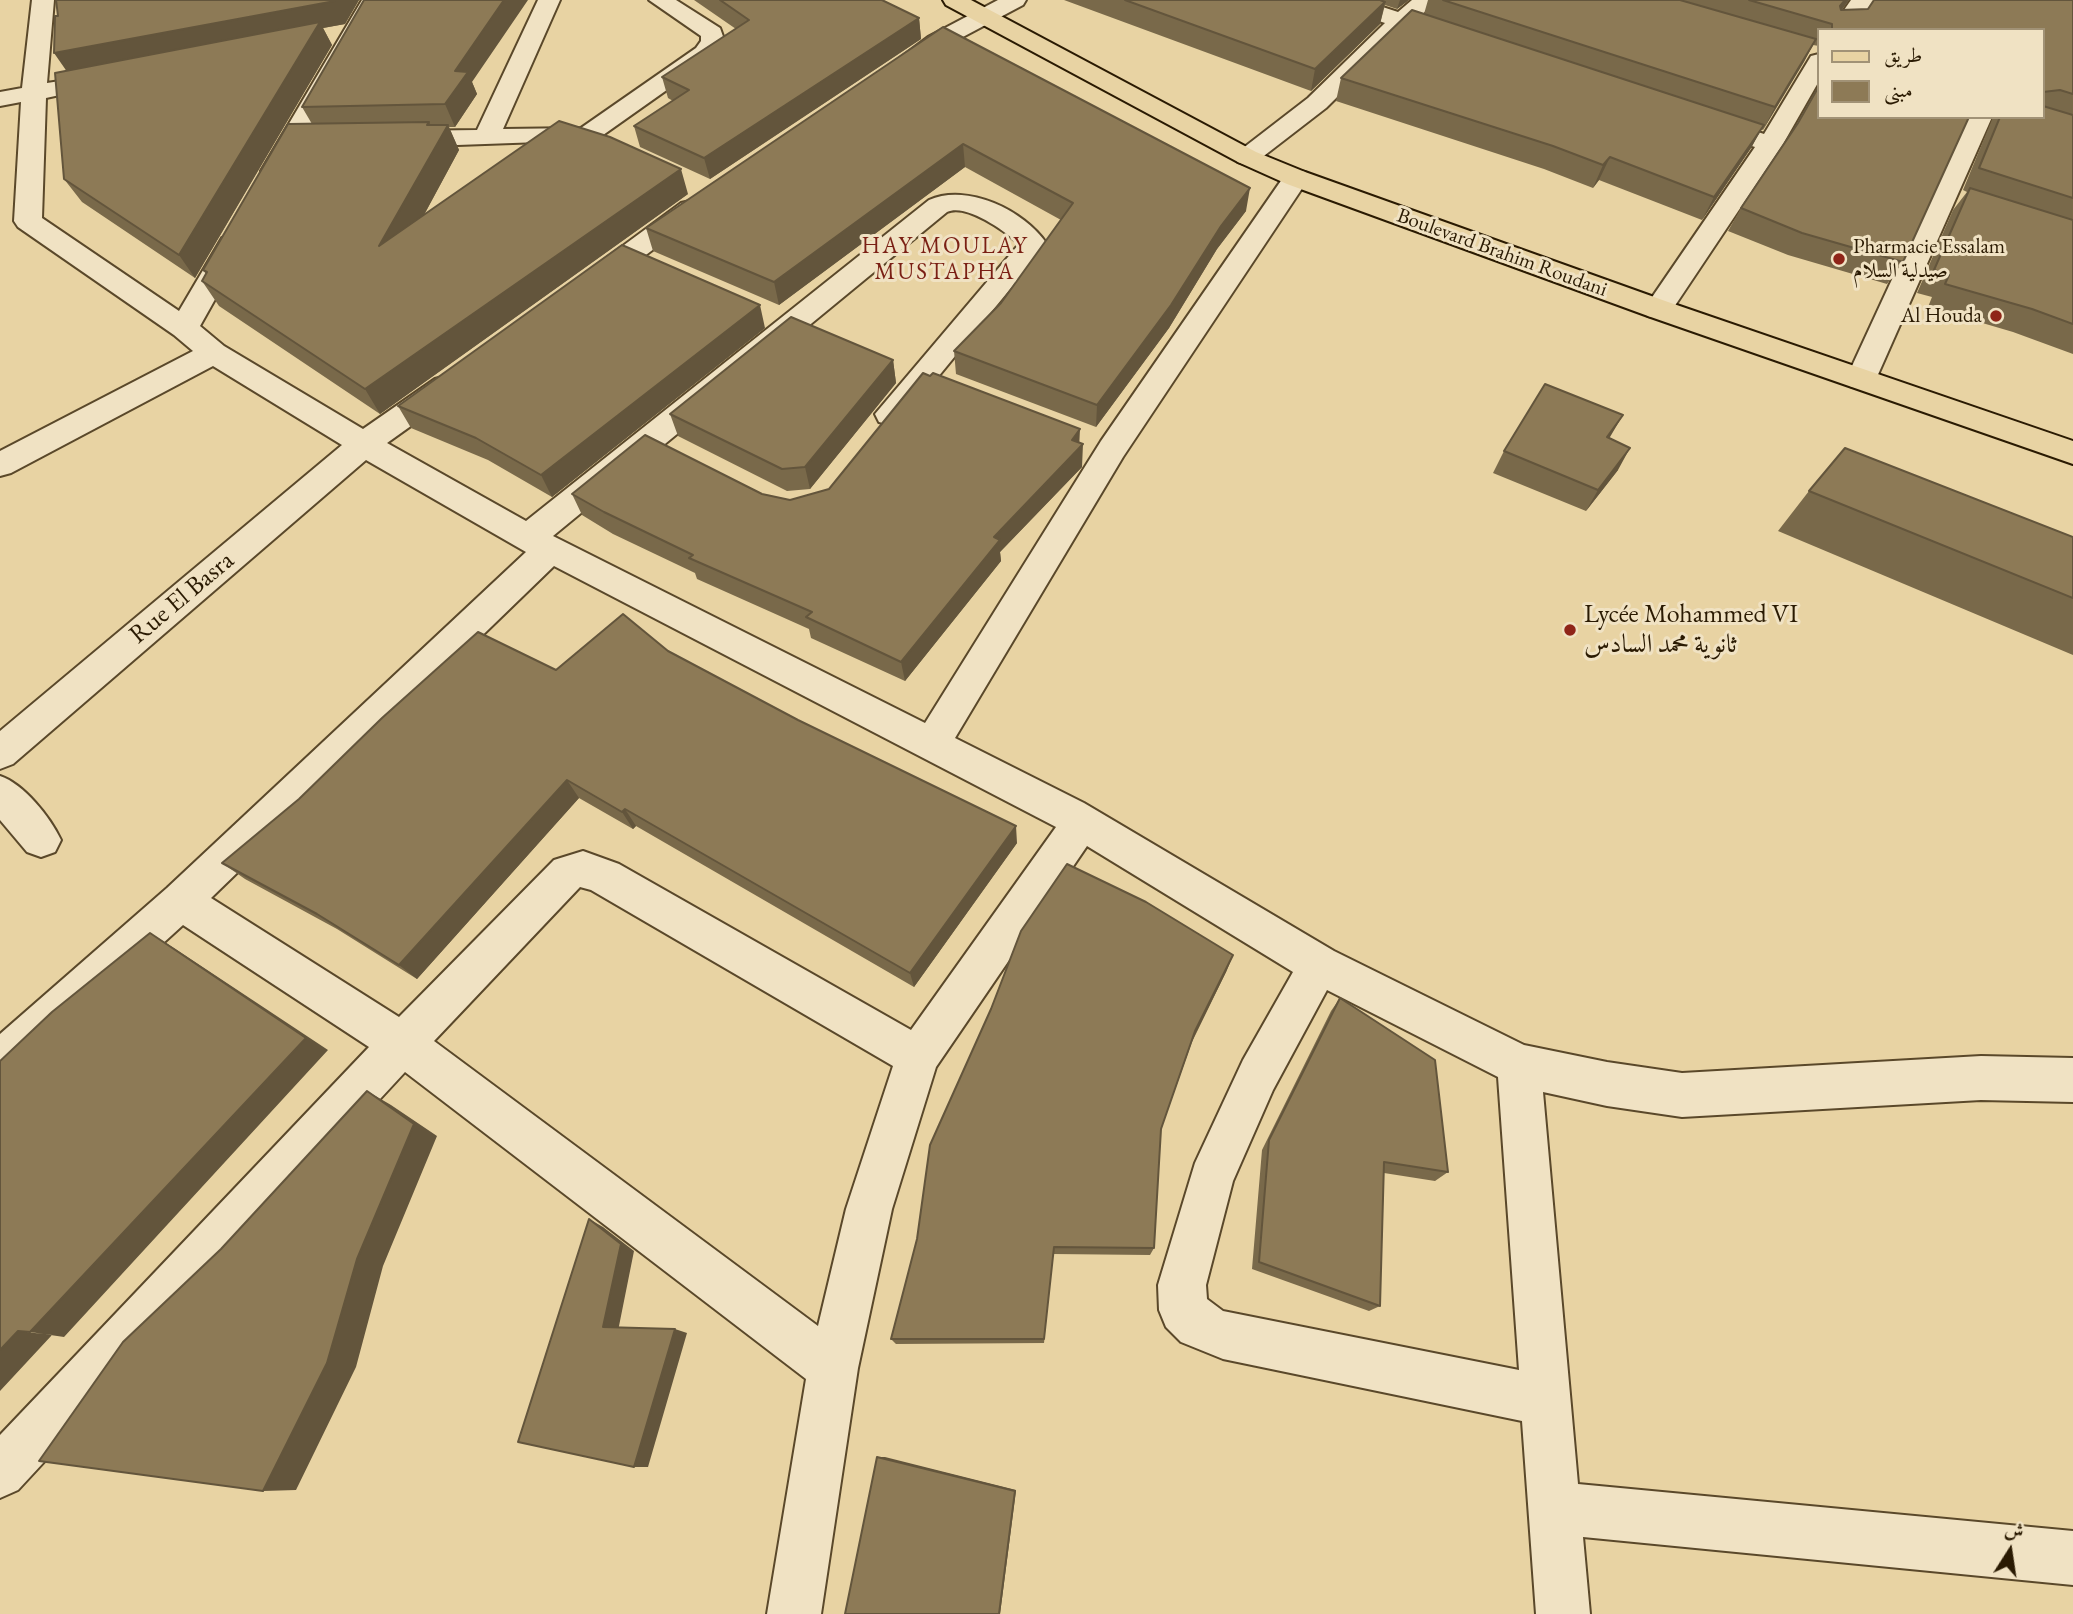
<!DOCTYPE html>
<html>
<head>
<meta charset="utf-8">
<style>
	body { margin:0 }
	#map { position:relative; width:2073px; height:1614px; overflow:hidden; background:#e8d3a3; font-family:"EB Garamond",Amiri,serif }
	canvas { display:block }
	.legend { position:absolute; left:1817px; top:28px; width:228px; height:91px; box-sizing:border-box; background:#f0e2c3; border:2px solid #a19276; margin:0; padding:9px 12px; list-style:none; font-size:21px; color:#2a1a02 }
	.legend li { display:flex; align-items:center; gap:14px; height:35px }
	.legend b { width:35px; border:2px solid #a19276 }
	.north { position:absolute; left:1975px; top:1516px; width:70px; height:70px; -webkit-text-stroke:5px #f0e2c3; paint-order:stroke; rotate:12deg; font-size:19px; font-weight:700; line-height:28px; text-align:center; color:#2a1a02 }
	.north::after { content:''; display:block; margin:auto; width:24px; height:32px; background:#2a1a02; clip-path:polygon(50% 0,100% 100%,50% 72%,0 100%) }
</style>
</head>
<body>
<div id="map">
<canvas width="2073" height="1614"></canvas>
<ul class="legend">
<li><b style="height:9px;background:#e8d3a3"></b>طريق</li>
<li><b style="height:19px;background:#8d7a56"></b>مبنى</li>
</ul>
<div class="north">ش</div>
</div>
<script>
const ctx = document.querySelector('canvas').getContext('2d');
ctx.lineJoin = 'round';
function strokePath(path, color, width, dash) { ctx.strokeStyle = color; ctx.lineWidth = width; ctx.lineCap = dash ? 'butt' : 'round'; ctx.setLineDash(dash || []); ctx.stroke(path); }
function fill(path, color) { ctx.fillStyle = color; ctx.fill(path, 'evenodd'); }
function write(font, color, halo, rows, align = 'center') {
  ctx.font = font + ' "EB Garamond",Amiri,serif'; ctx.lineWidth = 6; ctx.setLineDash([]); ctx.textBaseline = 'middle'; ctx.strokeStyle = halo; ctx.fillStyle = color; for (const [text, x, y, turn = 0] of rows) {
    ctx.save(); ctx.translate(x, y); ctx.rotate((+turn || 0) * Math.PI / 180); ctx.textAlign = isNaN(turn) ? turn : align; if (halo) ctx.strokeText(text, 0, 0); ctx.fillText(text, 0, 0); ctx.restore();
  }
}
const minor = new Path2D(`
	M 32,0 L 54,0 L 47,83 L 60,81 L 69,83 L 72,88 L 69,93 L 46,98 L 42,218 L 179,311 L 222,238 L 232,236 L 242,238 L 246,244 L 200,326 L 224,346 L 363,429 L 435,379 L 446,376 L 457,379 L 461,386 L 457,393 L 387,443 L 526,521 L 929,200 C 967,183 1024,210 1047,244 L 901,422 L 890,425 L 879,422 L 875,414 L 1019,244 C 1005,231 966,203 947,212 L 553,536 L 925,723 L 1101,441 L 1287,172 L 1296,170 L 1305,172 L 1309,178 L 1123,457 L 955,738 L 1084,803 L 1334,951 L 1524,1045 L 1607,1062 L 1682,1073 L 1981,1056 L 2073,1058 L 2073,1102 L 1981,1100 L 1682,1117 L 1607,1106 L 1543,1092 L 1578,1484 L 2073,1531 L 2073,1585 L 1583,1537 L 1590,1614 L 1536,1614 L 1522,1421 L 1223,1359 L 1181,1342 L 1166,1327 L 1159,1310 L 1158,1285 L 1195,1163 L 1243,1060 L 1293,972 L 1087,846 L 936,1067 L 892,1209 L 858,1368 L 821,1614 L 767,1614 L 806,1379 L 405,1072 L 18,1490 L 0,1498 L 0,1435 L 369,1047 L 183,925 L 15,1078 L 0,1084 L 0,1034 L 167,888 L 526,552 L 366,460 L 13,764 L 0,769 L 0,731 L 342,445 L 213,366 L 11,473 L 0,476 L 0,451 L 193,351 L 174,335 L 18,227 L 14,221 L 21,102 L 0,106 L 0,92 L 22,88 ZM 554,566 L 1056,827 L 911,1030 L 619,864 L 583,851 L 554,860 L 399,1017 L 211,898 ZM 580,887 L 591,890 L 893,1066 L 846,1209 L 818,1326 L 434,1041 ZM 1327,990 L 1498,1077 L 1519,1370 L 1223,1311 L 1207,1299 L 1206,1285 L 1233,1181 L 1273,1090 Z
	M 362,0 L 384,0 L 287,171 L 283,177 L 274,179 L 265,177 L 261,171 Z
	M 538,0 L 560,0 L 503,129 L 581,128 L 696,48 L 701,41 L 701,36 L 649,0 L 676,0 L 720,28 L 725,42 L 712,58 L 596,140 L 402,147 L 393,144 L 389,139 L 393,134 L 402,131 L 477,130 Z
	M 998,0 L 1026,0 L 1023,5 L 944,47 L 916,66 L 900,66 L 896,61 L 928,37 Z
	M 1327,0 L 1361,0 L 1398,12 L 1412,0 L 1436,0 L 1418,19 L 1457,32 L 1461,37 L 1457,42 L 1449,44 L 1405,30 L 1326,108 L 1256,162 L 1247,165 L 1238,162 L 1234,157 L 1238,152 L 1308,98 L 1385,23 L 1330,5 Z
	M 1851,0 L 1874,0 L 1853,30 L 1830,30 Z
	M 1819,54 L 1819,81 L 1783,144 L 1668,316 L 1658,318 L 1648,316 L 1644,309 L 1755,147 L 1697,128 L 1693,123 L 1697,118 L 1706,115 L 1764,134 L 1811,56 Z
	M 1967,117 L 1992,117 L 1876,379 L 1872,386 L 1861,389 L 1850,386 L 1846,379 Z
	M 690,201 L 699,203 L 703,209 L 699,215 L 602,288 L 592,291 L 582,288 L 578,282 L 582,276 L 681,203 Z
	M 0,776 C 24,784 50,817 61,840 L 55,852 L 41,857 L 27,852 L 0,820 Z`);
const major = new Path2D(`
	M 943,0 L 971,0 L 1256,152 L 1305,172 L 1668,302 L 2073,441 L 2073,464 L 1648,316 L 1287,184 L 1238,162 L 946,5 Z`);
const wall = new Path2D(`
	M 56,0 L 359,0 L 345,24 L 323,28 L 332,45 L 195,278 L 82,202 L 64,179 L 66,70 Z
	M 694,0 L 882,0 L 919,18 L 921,39 L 710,179 L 640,147 L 634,126 L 673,101 L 668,98 L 662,77 L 736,29 Z
	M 1064,0 L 1409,0 L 1397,9 L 1385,5 L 1380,24 L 1311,91 Z
	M 1428,0 L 1849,0 L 1842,10 L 2073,0 L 2073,354 L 2013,332 L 1928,307 L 1932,297 L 1917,293 L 1953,210 L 1967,192 L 1963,190 L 1993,117 L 2043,117 L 2043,30 L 1819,30 L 1819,46 L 1813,45 L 1763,130 L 1761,129 L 1751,148 L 1702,220 L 1599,180 L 1593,188 L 1544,169 L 1336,101 L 1341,78 L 1424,14 Z
	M 943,27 L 1246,211 L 1217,249 L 1169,328 L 1096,427 L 956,374 L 954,351 L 1001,303 L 1061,220 L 965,167 L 779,305 L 653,251 L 646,228 Z
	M 472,82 L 477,94 L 455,127 L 449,127 L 459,150 L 424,215 L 688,194 L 380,414 L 219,306 L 202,281 L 206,274 L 203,270 L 312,124 L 302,107 Z
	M 1798,123 L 1903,262 L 1887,284 L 1788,255 L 1728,231 L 1741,208 Z
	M 765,328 L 552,497 L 488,460 L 411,428 L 398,406 Z
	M 893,360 L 896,383 L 810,489 L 787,491 L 678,436 L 670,414 Z
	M 1609,438 L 1618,470 L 1586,511 L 1493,473 L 1504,451 Z
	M 1079,443 L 1082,467 L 1000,552 L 1001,561 L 905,681 L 811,638 L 809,629 L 697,579 L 695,573 L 613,534 L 582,515 L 572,494 L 762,494 L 790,500 L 829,489 Z
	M 1809,491 L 2073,537 L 2073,655 L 1778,531 Z
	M 668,651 L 1017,843 L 914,987 L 636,826 L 633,829 L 579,798 L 417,979 L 337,929 L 245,879 L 222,863 L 556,670 Z
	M 1227,970 L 1192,1042 L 1161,1129 L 1154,1248 L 1150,1255 L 1053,1254 L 1044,1343 L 896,1344 L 891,1339 Z
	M 1340,998 L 1448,1172 L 1435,1181 L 1384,1173 L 1380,1306 L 1369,1311 L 1252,1269 L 1262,1150 L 1331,1011 Z`);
const shadedWall = new Path2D(`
	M 335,0 L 359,0 L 345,24 L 323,28 L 332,45 L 195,278 L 179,255 L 70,76 L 54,53 Z
	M 504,0 L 528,0 L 472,82 L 477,94 L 455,127 L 445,104 L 455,71 Z
	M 1400,0 L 1409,0 L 1397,9 Z
	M 1845,0 L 1849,0 L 1831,24 L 1840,6 Z
	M 1385,2 L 1380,24 L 1311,91 L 1315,69 Z
	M 919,18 L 921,39 L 710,179 L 704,158 Z
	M 1816,39 L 1804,62 L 1763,130 L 1775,107 Z
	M 429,122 L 438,143 L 448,125 L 459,150 L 393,272 L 379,246 Z
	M 1764,125 L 1751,148 L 1702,220 L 1714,197 Z
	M 963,144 L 965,167 L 779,305 L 774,282 Z
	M 1610,157 L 1599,180 L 1593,188 L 1603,165 Z
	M 681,169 L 688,194 L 380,414 L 365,389 Z
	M 1250,188 L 1246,211 L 1217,249 L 1169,328 L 1096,427 L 1097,405 L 1221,226 Z
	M 760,305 L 765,328 L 552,497 L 541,475 Z
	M 893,360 L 896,383 L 810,489 L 805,467 Z
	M 1623,415 L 1610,437 L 1595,459 L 1607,437 Z
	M 1080,429 L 1079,449 L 1083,444 L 1082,467 L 1000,552 L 1001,561 L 905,681 L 901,662 L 994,537 Z
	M 1630,448 L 1618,470 L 1586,511 L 1598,490 Z
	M 567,780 L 579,798 L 417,979 L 399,965 Z
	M 625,809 L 636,826 L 633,829 L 622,812 Z
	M 1016,826 L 1017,843 L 914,987 L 910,973 Z
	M 150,933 L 174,948 L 328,1050 L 64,1337 L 30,1332 Z
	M 1233,955 L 1227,970 L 1191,1043 L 1195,1031 Z
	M 367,1091 L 391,1105 L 437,1136 L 383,1266 L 356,1367 L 296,1490 L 263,1491 Z
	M 589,1219 L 603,1227 L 634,1251 L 618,1331 L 603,1327 Z
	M 675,1329 L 687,1333 L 648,1467 L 634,1467 Z
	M 18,1331 L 52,1335 L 0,1391 L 0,1350 Z
	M 877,1457 L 885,1457 L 1016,1490 L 1000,1614 Z`);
const building = new Path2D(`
	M 56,0 L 335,0 L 335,1 L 54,53 L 55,16 L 58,16 Z
	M 364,0 L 504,0 L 455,71 L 468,72 L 445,104 L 302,107 Z
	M 720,0 L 882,0 L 919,18 L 704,158 L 634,126 L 689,90 L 662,77 L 749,20 Z
	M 1125,0 L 1380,0 L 1385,2 L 1315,69 Z
	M 1443,0 L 1680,0 L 1816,39 L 1775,107 Z
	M 1749,0 L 1845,0 L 1840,6 L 1841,10 L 1868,9 L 1874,0 L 2073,0 L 2073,94 L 2060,90 L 2043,92 L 2043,30 L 1832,30 L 1832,24 Z
	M 1412,10 L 1764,125 L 1714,197 L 1610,157 L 1603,165 L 1553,146 L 1341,78 Z
	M 320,22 L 179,255 L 64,179 L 55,73 Z
	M 943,27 L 1250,188 L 1221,226 L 1171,305 L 1097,405 L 954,351 L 1001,303 L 1073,203 L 963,144 L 774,282 L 646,228 Z
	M 1819,86 L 1819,117 L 1969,117 L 1903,262 L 1802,233 L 1741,208 L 1798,123 Z
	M 2043,106 L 2073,115 L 2073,198 L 1979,168 L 2000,117 L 2043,117 Z
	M 559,121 L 610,137 L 681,169 L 365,389 L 202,281 L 207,272 L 203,270 L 288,124 L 429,122 L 427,125 L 448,125 L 379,246 Z
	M 1970,188 L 2073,220 L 2073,324 L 2032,309 L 1945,284 L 1949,275 L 1934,270 Z
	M 622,245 L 760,305 L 541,475 L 476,438 L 398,406 Z
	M 791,317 L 893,360 L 805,467 L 782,469 L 670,414 Z
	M 923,373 L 930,376 L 933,373 L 1080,429 L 1072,440 L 1083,444 L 994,537 L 1000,540 L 901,662 L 806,617 L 812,612 L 689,558 L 693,555 L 604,512 L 572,494 L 645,435 L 762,494 L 790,500 L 829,489 Z
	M 1545,384 L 1623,415 L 1607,437 L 1630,448 L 1598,490 L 1504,451 Z
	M 1845,448 L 2073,537 L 2073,598 L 1809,491 Z
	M 623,614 L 668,651 L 798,720 L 1016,826 L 910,973 L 625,809 L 622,812 L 567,780 L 399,965 L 317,914 L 222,863 L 299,799 L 382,718 L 478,632 L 556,670 Z
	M 1067,864 L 1146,902 L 1233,955 L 1195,1031 L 1161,1129 L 1154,1248 L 1054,1247 L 1044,1339 L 891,1339 L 917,1239 L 930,1145 L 991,1009 L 1021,931 Z
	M 150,933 L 306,1038 L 30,1332 L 18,1331 L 0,1350 L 0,1061 L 52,1012 Z
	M 1340,998 L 1435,1060 L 1448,1172 L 1384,1162 L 1380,1306 L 1259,1262 L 1269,1140 Z
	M 367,1091 L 414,1124 L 357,1259 L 327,1363 L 263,1491 L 39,1461 L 123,1342 L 221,1249 Z
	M 589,1219 L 621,1244 L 603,1327 L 675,1329 L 634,1467 L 518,1442 Z
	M 877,1457 L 1015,1491 L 999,1614 L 845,1614 Z`);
const markers = [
	[1839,259,7,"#8f2418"],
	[1996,316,7,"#8f2418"],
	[1570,630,7,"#8f2418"]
];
const farPoinames = [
	["Pharmacie Essalam",1853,247],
	["صيدلية السلام",1853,271],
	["Al Houda",1982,316,"right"]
];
const farStreetnames = [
	["Boulevard Brahim Roudani",1502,253,20]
];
const farNeighbourhoodnames = [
	["HAY MOULAY",945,247],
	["MUSTAPHA",945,273]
];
const streetNames = [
	["Rue El Basra",182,598,-40]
];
const poiNames = [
	["Lycée Mohammed VI",1584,615],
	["ثانوية محمد السادس",1584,645]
];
strokePath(minor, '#5a482a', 4);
strokePath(major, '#2a1a02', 4);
fill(minor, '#f0e2c3');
fill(major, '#e8d3a3');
fill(wall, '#79694a');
fill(shadedWall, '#63553c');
fill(building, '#8d7a56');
strokePath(building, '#63553c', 2);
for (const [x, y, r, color] of markers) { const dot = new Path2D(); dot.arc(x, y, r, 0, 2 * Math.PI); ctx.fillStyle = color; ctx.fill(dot); strokePath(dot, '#f0e2c3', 2.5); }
write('21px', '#2a1a02', '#f0e2c3', farPoinames, 'left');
write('21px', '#2a1a02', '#f0e2c3', farStreetnames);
ctx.letterSpacing = '2px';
write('23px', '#7a1f14', '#f0e2c3', farNeighbourhoodnames);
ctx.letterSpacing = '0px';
write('26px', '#2a1a02', '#f0e2c3', streetNames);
write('26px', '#2a1a02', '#f0e2c3', poiNames, 'left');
</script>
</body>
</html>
